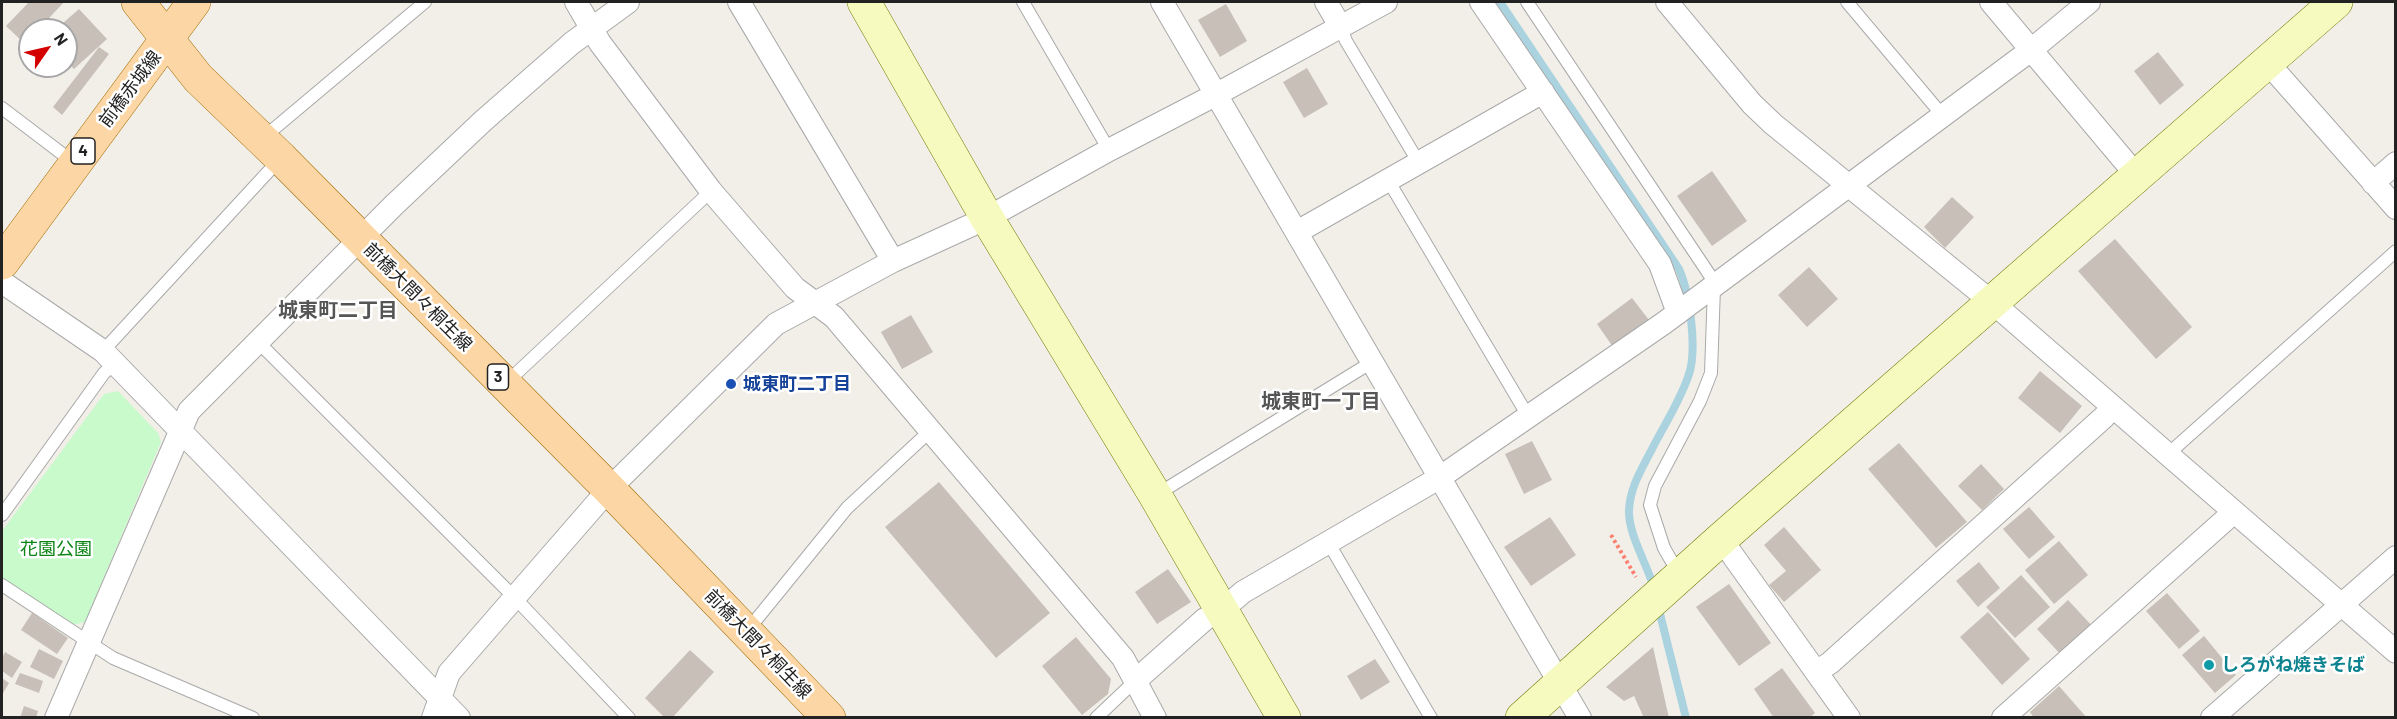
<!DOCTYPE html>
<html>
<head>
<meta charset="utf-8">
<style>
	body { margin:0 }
	#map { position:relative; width:2397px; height:719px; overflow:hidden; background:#f2efe9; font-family:Barlow,sans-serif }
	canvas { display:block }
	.frame { position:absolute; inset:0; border:3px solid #222; pointer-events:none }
	.north { position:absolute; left:18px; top:18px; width:60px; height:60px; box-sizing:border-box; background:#fff; border:2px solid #a7a7a7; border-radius:50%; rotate:56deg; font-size:16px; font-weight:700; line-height:24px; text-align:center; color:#222 }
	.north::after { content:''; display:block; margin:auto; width:21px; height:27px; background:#d40000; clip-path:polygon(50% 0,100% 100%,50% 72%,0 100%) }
</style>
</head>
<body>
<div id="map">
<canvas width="2397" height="719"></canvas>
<div class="frame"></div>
<div class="north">N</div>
</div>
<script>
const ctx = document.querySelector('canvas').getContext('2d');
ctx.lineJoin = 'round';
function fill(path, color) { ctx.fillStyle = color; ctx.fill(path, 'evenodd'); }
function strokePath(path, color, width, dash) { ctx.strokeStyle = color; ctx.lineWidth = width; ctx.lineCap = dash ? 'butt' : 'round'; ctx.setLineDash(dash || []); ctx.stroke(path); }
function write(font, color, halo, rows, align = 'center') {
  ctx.font = font + ' Barlow,"Noto Sans JP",sans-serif'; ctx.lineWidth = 5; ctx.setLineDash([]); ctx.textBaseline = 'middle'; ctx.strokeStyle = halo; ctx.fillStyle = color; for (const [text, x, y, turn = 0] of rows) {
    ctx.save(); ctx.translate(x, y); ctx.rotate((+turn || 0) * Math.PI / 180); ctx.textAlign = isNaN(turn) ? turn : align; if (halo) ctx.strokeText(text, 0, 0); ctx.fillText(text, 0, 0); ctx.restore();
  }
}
const park = new Path2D(`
	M 118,391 L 158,433 L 161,442 L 85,622 L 73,625 L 2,578 L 2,531 L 104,394 Z`);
const stream = new Path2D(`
	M 1500,2 L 1679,269 C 1690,294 1698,352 1688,377 C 1679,403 1663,427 1651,451 C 1641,470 1630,488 1629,510 C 1628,534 1647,564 1654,588
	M 1658,606 L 1686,718`);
const building = new Path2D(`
	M 29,2 L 64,2 L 38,30 L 30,30 L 30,38 L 25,44 L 6,26 Z
	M 1226,4 L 1247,41 L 1220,57 L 1198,20 Z
	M 79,9 L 107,39 L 74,69 L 66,61 L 66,30 L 55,30 Z
	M 99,47 L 109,54 L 62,115 L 53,107 Z
	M 2158,52 L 2184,85 L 2160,105 L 2134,71 Z
	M 1307,68 L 1328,104 L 1304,118 L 1283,82 Z
	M 1712,171 L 1747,221 L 1712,246 L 1677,196 Z
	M 1952,197 L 1974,217 L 1945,248 L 1924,227 Z
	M 2115,239 L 2192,327 L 2156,359 L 2078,271 Z
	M 1809,267 L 1838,299 L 1807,327 L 1778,295 Z
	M 1632,298 L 1649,320 L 1613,347 L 1597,324 Z
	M 911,315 L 933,352 L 902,369 L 881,332 Z
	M 2040,371 L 2082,406 L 2060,433 L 2018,398 Z
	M 1532,441 L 1552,480 L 1524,494 L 1505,454 Z
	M 1899,443 L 1967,522 L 1936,548 L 1868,469 Z
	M 1981,464 L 2004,489 L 1982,510 L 1958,486 Z
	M 939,482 L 1050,613 L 996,658 L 885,527 Z
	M 2029,507 L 2055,537 L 2029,559 L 2003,529 Z
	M 1550,517 L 1576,555 L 1531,586 L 1504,547 Z
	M 1784,527 L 1821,570 L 1784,602 L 1769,585 L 1786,571 L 1764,545 Z
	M 2059,541 L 2088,575 L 2054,604 L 2025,570 Z
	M 1979,562 L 2000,588 L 1978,607 L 1956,581 Z
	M 1168,569 L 1191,602 L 1157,624 L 1135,592 Z
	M 2021,575 L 2050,607 L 2015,638 L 1986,607 Z
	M 1729,584 L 1771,643 L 1739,666 L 1696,607 Z
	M 2167,593 L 2200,631 L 2179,649 L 2146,611 Z
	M 2068,600 L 2094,628 L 2063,657 L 2037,629 Z
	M 1988,612 L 2030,659 L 2002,685 L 1960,637 Z
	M 32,613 L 68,638 L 57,654 L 21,630 Z
	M 2204,636 L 2236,675 L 2215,693 L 2182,655 Z
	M 1076,637 L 1111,679 L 1108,694 L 1082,715 L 1042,666 Z
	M 1653,647 L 1669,718 L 1644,718 L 1634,696 L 1624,701 L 1606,687 Z
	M 39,649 L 63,661 L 54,679 L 30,667 Z
	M 690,650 L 714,672 L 672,718 L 665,718 L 645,698 Z
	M 5,652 L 22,662 L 12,678 L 2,671 L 2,658 Z
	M 1375,659 L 1390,682 L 1361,700 L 1347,676 Z
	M 1782,668 L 1815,713 L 1809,718 L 1774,718 L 1754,689 Z
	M 20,673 L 43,681 L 39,693 L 15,684 Z
	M 2,678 L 9,683 L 2,695 Z
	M 2059,686 L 2087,718 L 2034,718 L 2030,712 Z
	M 24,706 L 38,711 L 36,718 L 20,718 Z`);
const path = new Path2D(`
	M 1611,535 L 1636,577`);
const lane = new Path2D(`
	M 1023,2 L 1109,150
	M 1527,2 L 1711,277 L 1714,287 L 1711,373 L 1700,401 L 1655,486 L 1650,505 L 1664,548 L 1679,574
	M 1847,2 L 1943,116
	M 1340,26 L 1346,41 L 1419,163
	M 2,108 L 73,162
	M 263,138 L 425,2
	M 1388,180 L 1528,416
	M 258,342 L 515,598 L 629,718
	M 103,351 L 279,160
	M 506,383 L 711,191
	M 2167,455 L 2396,251
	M 1156,495 L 1372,362
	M 2,515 L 104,373 L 115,363
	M 1328,542 L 1431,718
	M 2,585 L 113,658 L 253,718
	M 747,631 L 847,508 L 930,431
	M 1096,718 L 1135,681`);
const street = new Path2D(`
	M 576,2 L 600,43 L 711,191 L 795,288 L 834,317 L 1123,658 L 1155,718
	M 739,2 L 893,261
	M 1162,2 L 1580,718
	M 1326,2 L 1340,26
	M 1481,2 L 1660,264 L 1678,313
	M 1667,2 L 1752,104 L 1773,124 L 1993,303 L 2396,652
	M 1991,2 L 2137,176
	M 2267,62 L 2396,208
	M 2373,183 L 2396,163
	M 1297,232 L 1543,92
	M 2,282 L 103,351 L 459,718
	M 1721,539 L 1849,718
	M 1816,672 L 1830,663 L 2104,417 L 2112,407
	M 1135,681 L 1205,619 L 1221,611 L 1243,592 L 1439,478 L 1664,323 L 2031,50 L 2089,2
	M 56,718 L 189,411 L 394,205 L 483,121 L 572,43 L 628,2
	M 433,718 L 449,673 L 609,489 L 776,324 L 893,261 L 987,218 L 1109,150 L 1217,94 L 1386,2
	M 2003,718 L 2234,512
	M 2212,718 L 2396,557`);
const secondary = new Path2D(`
	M 864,2 L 987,218 L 1155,495 L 1284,718
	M 1522,718 L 1721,539 L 2336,2`);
const primary = new Path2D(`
	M 138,2 L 198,78 L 281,158 L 609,489 L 829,718
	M 2,263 L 194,2`);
const markers = [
	[731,384,6,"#1a4fb4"],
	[2209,665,6,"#0f9aa8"]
];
const shields = [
	[83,151,24],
	[498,377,21]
];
const shieldNames = [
	["4",83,151],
	["3",498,377]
];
const streetNames = [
	["前橋赤城線",130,89,-53],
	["前橋大間々桐生線",418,297,45],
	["前橋大間々桐生線",758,644,46]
];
const transitNames = [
	["城東町二丁目",743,384]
];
const parkNames = [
	["花園公園",56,549]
];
const cultureNames = [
	["しろがね焼きそば",2221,665]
];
const neighbourhoodNames = [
	["城東町二丁目",338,310],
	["城東町一丁目",1321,401]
];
fill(park, '#c8facc');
strokePath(stream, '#aad3df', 8);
fill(building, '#c7bfb8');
strokePath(lane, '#a9a9a9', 14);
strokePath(street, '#a9a9a9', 24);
strokePath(secondary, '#707d05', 34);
strokePath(primary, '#a06b00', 34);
strokePath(path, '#fa8072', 4, [3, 3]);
strokePath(lane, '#fff', 12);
strokePath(street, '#fff', 22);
strokePath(secondary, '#f7fabf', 33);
strokePath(primary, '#fcd6a4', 33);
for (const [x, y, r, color] of markers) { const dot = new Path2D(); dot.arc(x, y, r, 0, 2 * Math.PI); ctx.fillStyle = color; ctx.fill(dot); strokePath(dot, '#fff', 2); }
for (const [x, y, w] of shields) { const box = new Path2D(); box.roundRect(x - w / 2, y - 13, w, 26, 4.5); ctx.fillStyle = '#fff'; ctx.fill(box); strokePath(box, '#222', 1.5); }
write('bold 16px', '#222', null, shieldNames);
write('18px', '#222', '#fff', streetNames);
write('bold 18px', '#164399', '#fff', transitNames, 'left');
write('18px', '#0c8416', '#fff', parkNames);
write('bold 18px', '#0d838f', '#fff', cultureNames, 'left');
write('bold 20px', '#555', '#fff', neighbourhoodNames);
</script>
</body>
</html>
